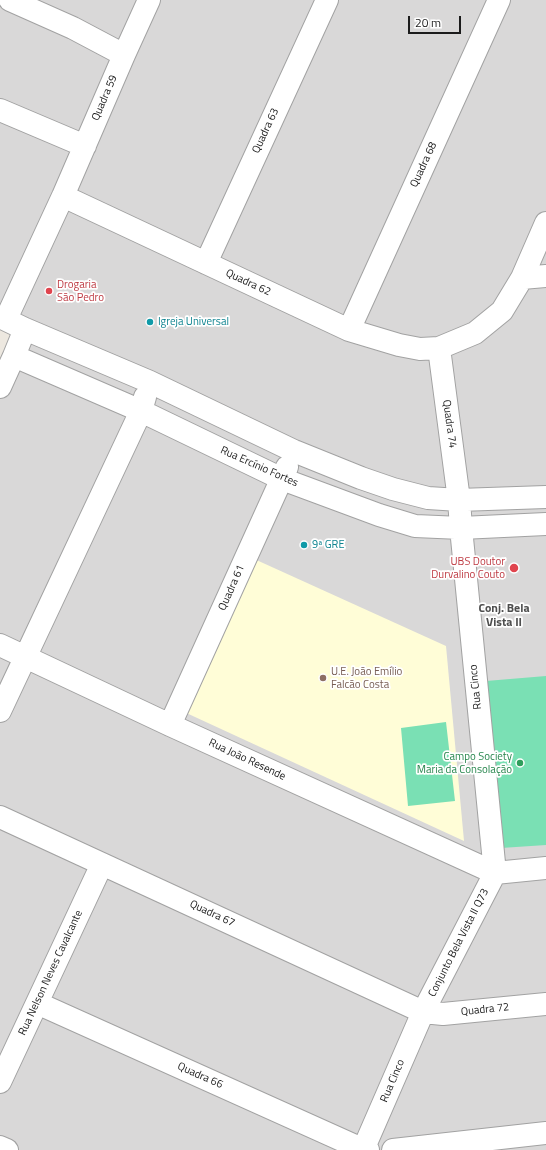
<!DOCTYPE html>
<html>
<head>
<meta charset="utf-8">
<style>
	body { margin:0 }
	#map { position:relative; width:546px; height:1150px; overflow:hidden; background:#ede8e0; font-family:"Titillium Web",sans-serif }
	canvas { display:block }
	.scale { position:absolute; left:408px; top:16px; width:53px; height:18px; box-sizing:border-box; border:2px solid #1b1b1b; border-top:0; padding-left:5px; font-size:12px; line-height:14px; white-space:nowrap; color:#1b1b1b; -webkit-text-stroke:3px #fff; paint-order:stroke }
</style>
</head>
<body>
<div id="map">
<canvas width="546" height="1150"></canvas>
<div class="scale">20 m</div>
</div>
<script>
const ctx = document.querySelector('canvas').getContext('2d');
ctx.lineJoin = 'round';
function fill(path, color) { ctx.fillStyle = color; ctx.fill(path, 'evenodd'); }
function strokePath(path, color, width, dash) { ctx.strokeStyle = color; ctx.lineWidth = width; ctx.lineCap = dash ? 'butt' : 'round'; ctx.setLineDash(dash || []); ctx.stroke(path); }
function write(font, color, halo, rows, align = 'center') {
  ctx.font = font + ' "Titillium Web",sans-serif'; ctx.lineWidth = 3.5; ctx.setLineDash([]); ctx.textBaseline = 'middle'; ctx.strokeStyle = halo; ctx.fillStyle = color; for (const [text, x, y, turn = 0] of rows) {
    ctx.save(); ctx.translate(x, y); ctx.rotate((+turn || 0) * Math.PI / 180); ctx.textAlign = isNaN(turn) ? turn : align; if (halo) ctx.strokeText(text, 0, 0); ctx.fillText(text, 0, 0); ctx.restore();
  }
}
const residential = new Path2D(`
	M 0,0 L 546,0 L 546,1150 L 0,1150 L 0,387 L 25,329 L 0,317 Z`);
const education = new Path2D(`
	M 252,558 L 446,646 L 464,841 L 182,711 Z`);
const pitch = new Path2D(`
	M 546,676 L 546,845 L 501,848 L 486,681 Z
	M 446,722 L 455,801 L 408,806 L 401,728 Z`);
const minor = new Path2D(`
	M 10,0 L 73,28 L 124,55
	M 0,110 L 85,146
	M 63,196 L 349,330 L 399,345 L 420,349 L 439,348 L 475,333 L 502,311 L 522,278 L 546,223
	M 206,263 L 327,0
	M 522,278 L 546,276
	M 0,317 L 25,329 L 150,382 L 294,451 L 361,478 L 393,489 L 428,498 L 459,500 L 546,497
	M 6,319 L 63,196 L 124,55 L 149,0
	M 25,329 L 14,356 L 141,411 L 282,479 L 379,515 L 415,526 L 461,528 L 546,524
	M 349,330 L 499,0
	M 439,348 L 459,500 L 461,528 L 495,873
	M 0,387 L 14,356
	M 0,645 L 170,725 L 495,873
	M 0,711 L 141,411 L 145,397
	M 170,725 L 287,467
	M 0,817 L 423,1012 L 443,1014 L 546,1004
	M 495,873 L 546,868
	M 37,1003 L 364,1150 L 368,1150
	M 0,1082 L 102,864
	M 0,1147 L 7,1150
	M 363,1150 L 423,1012 L 495,873
	M 393,1150 L 546,1133`);
const markers = [
	[49,291,4,"#e0444e"],
	[150,322,4,"#0f9aa8"],
	[304,545,4,"#0f9aa8"],
	[514,568,5,"#e0444e"],
	[323,678,4,"#8d6e63"],
	[520,763,4,"#2e9e5b"]
];
const streetNames = [
	["Quadra 59",105,98,-67],
	["Quadra 63",266,131,-65],
	["Quadra 68",424,165,-65],
	["Quadra 62",248,283,25],
	["Quadra 74",449,424,82],
	["Rua Ercínio Fortes",259,467,24],
	["Quadra 61",232,588,-66],
	["Rua Cinco",476,687,-96],
	["Rua João Resende",247,760,25],
	["Quadra 67",212,914,25],
	["Conjunto Bela Vista II Q73",459,943,-63],
	["Rua Nelson Neves Cavalcante",51,973,-65],
	["Quadra 72",485,1010,-6],
	["Quadra 66",200,1076,24],
	["Rua Cinco",393,1081,-67]
];
const healthNames = [
	["Drogaria",57,285],
	["São Pedro",57,298],
	["UBS Doutor",505,562,"right"],
	["Durvalino Couto",505,575,"right"]
];
const cultureNames = [
	["Igreja Universal",158,322],
	["9ª GRE",312,545]
];
const educationNames = [
	["U.E. João Emílio",331,672],
	["Falcão Costa",331,685]
];
const leisureNames = [
	["Campo Society",512,757],
	["Maria da Consolação",512,770]
];
const neighbourhoodNames = [
	["Conj. Bela",504,609],
	["Vista II",504,623]
];
fill(residential, '#d9d8d8');
fill(education, '#fffdd7');
fill(pitch, '#7ae0b4');
strokePath(minor, '#a2a2a2', 24);
strokePath(minor, '#fff', 22);
for (const [x, y, r, color] of markers) { const dot = new Path2D(); dot.arc(x, y, r, 0, 2 * Math.PI); ctx.fillStyle = color; ctx.fill(dot); strokePath(dot, '#fff', 1.5); }
write('11px', '#1b1b1b', '#fff', streetNames);
write('11px', '#be3a42', '#fff', healthNames, 'left');
write('11px', '#0d838f', '#fff', cultureNames, 'left');
write('11px', '#785e54', '#fff', educationNames, 'left');
write('11px', '#27864d', '#fff', leisureNames, 'right');
write('bold 12px', '#4e4e4e', '#fff', neighbourhoodNames);
</script>
</body>
</html>
